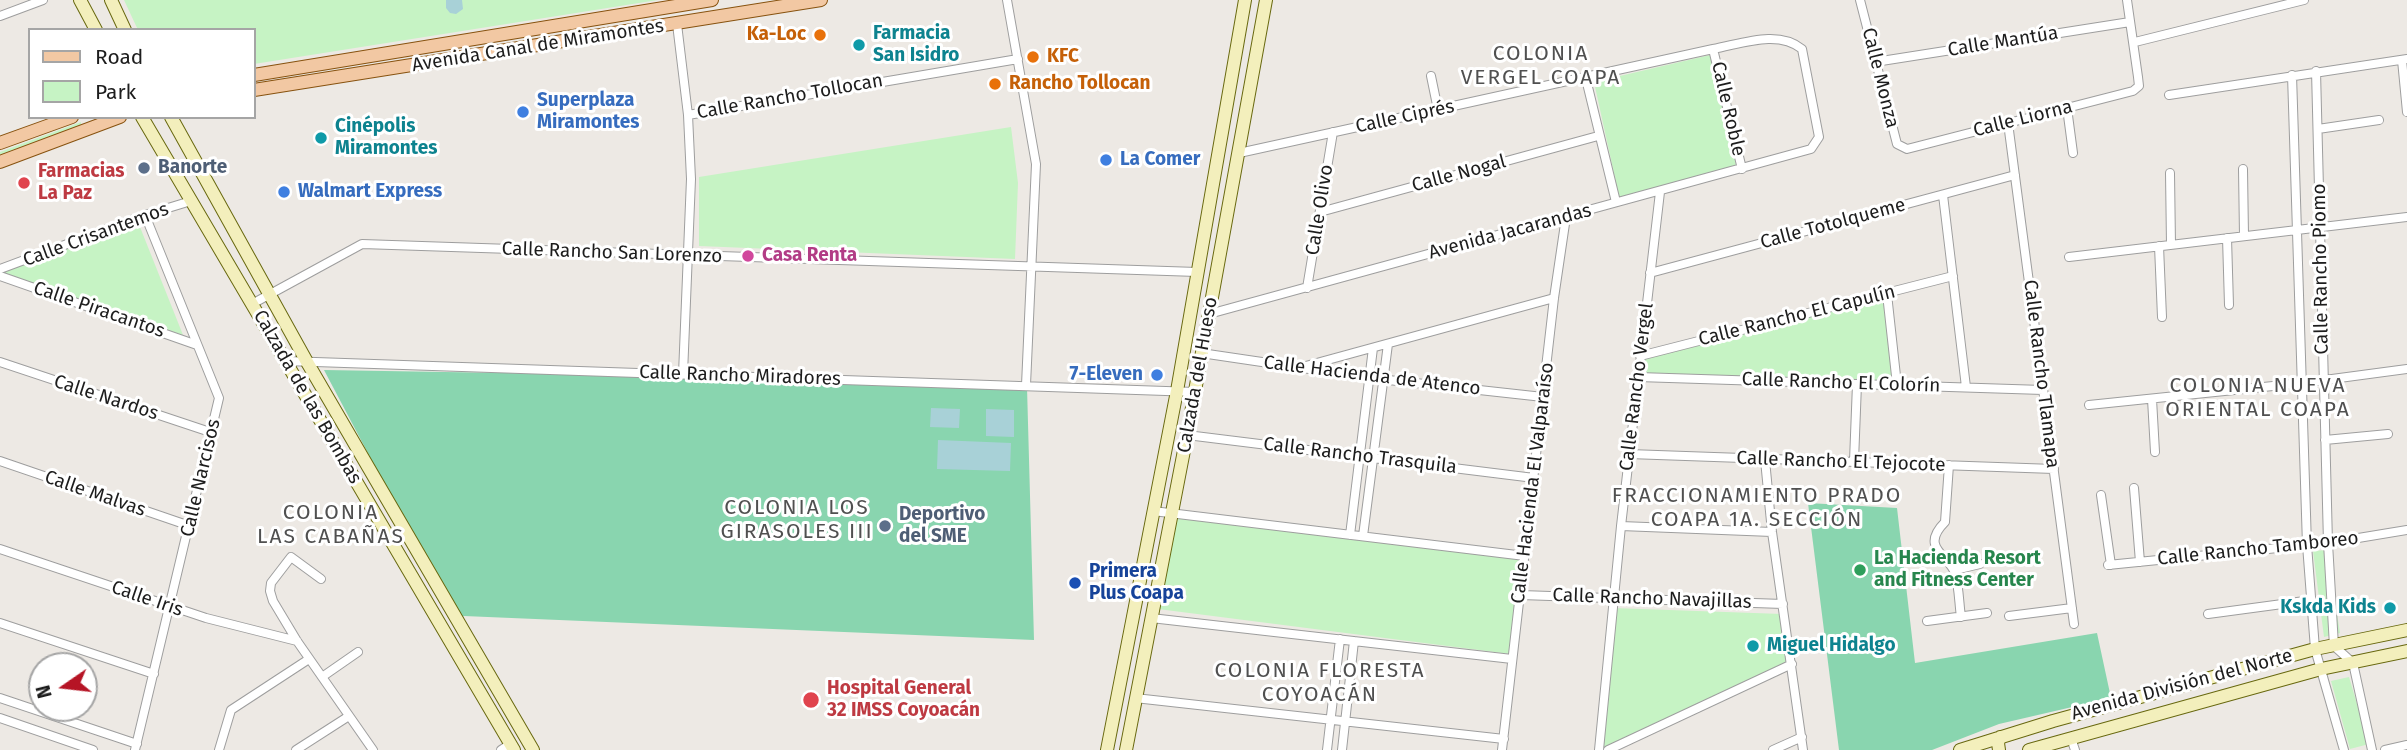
<!DOCTYPE html>
<html>
<head>
<meta charset="utf-8">
<style>
	body { margin:0 }
	#map { position:relative; width:2407px; height:750px; overflow:hidden; background:#ede9e4; font-family:"Fira Sans",sans-serif }
	canvas { display:block }
	.legend { position:absolute; left:28px; top:28px; width:228px; height:91px; box-sizing:border-box; background:#fff; border:2px solid #a5a5a5; margin:0; padding:9px 12px; list-style:none; font-size:21px; color:#1d1d1d }
	.legend li { display:flex; align-items:center; gap:14px; height:35px }
	.legend b { width:35px; border:2px solid #a5a5a5 }
	.north { position:absolute; left:28px; top:652px; width:70px; height:70px; box-sizing:border-box; background:#fff; border:2px solid #a5a5a5; border-radius:50%; rotate:256deg; font-size:19px; font-weight:700; line-height:28px; text-align:center; color:#1d1d1d }
	.north::after { content:''; display:block; margin:auto; width:24px; height:32px; background:#b61425; clip-path:polygon(50% 0,100% 100%,50% 72%,0 100%) }
</style>
</head>
<body>
<div id="map">
<canvas width="2407" height="750"></canvas>
<ul class="legend">
<li><b style="height:9px;background:#f2c8a3"></b>Road</li>
<li><b style="height:19px;background:#c6f3c4"></b>Park</li>
</ul>
<div class="north">N</div>
</div>
<script>
const ctx = document.querySelector('canvas').getContext('2d');
ctx.lineJoin = 'round';
function fill(path, color) { ctx.fillStyle = color; ctx.fill(path, 'evenodd'); }
function strokePath(path, color, width, dash) { ctx.strokeStyle = color; ctx.lineWidth = width; ctx.lineCap = dash ? 'butt' : 'round'; ctx.setLineDash(dash || []); ctx.stroke(path); }
function write(font, color, halo, rows, align = 'center') {
  ctx.font = font + ' "Fira Sans",sans-serif'; ctx.lineWidth = 6; ctx.setLineDash([]); ctx.textBaseline = 'middle'; ctx.strokeStyle = halo; ctx.fillStyle = color; for (const [text, x, y, turn = 0] of rows) {
    ctx.save(); ctx.translate(x, y); ctx.rotate((+turn || 0) * Math.PI / 180); ctx.textAlign = isNaN(turn) ? turn : align; if (halo) ctx.strokeText(text, 0, 0); ctx.fillText(text, 0, 0); ctx.restore();
  }
}
const park = new Path2D(`
	M 124,0 L 658,0 L 254,64 L 254,30 L 138,30 Z
	M 1710,55 L 1737,169 L 1620,201 L 1594,82 Z
	M 81,122 L 81,125 L 0,155 L 0,152 Z
	M 1011,127 L 1018,183 L 1015,259 L 699,246 L 699,177 Z
	M 138,222 L 183,335 L 0,273 L 0,271 Z
	M 1884,297 L 1896,383 L 1644,376 L 1645,355 Z
	M 1178,516 L 1520,559 L 1510,654 L 1158,609 Z
	M 2327,550 L 2340,633 L 2324,637 L 2313,551 Z
	M 1613,608 L 1782,614 L 1786,663 L 1603,749 Z
	M 2349,677 L 2369,744 L 2350,749 L 2331,681 Z`);
const pitch = new Path2D(`
	M 324,370 L 687,376 L 1027,387 L 1034,640 L 464,616 L 456,620 Z
	M 1808,503 L 1897,508 L 1915,663 L 2097,633 L 2111,698 L 1999,724 L 1932,750 L 1839,750 Z`);
const water = new Path2D(`
	M 446,0 L 462,0 L 463,9 L 456,14 L 450,13 L 446,8 Z
	M 931,408 L 960,409 L 959,428 L 930,427 Z
	M 986,409 L 1014,410 L 1014,437 L 986,436 Z
	M 938,440 L 1011,443 L 1010,471 L 937,469 Z`);
const street = new Path2D(`
	M 1007,0 L 1036,164 L 1026,385
	M 1860,0 L 1897,144 L 1907,149 L 2133,91 L 2139,86 L 2138,77 L 2127,0
	M 0,16 L 43,0
	M 677,24 L 688,115 L 691,179 L 683,374
	M 2135,42 L 2304,0
	M 1713,49 L 1742,169
	M 2402,60 L 2407,112
	M 1875,62 L 2130,22
	M 2316,71 L 2328,543 L 2334,646 L 2353,663 L 2372,750
	M 2292,75 L 2307,545 L 2315,649 L 2344,750
	M 1431,76 L 1438,110
	M 1586,79 L 1616,202
	M 2169,95 L 2407,59
	M 2067,108 L 2073,153
	M 688,115 L 1018,59
	M 2008,123 L 2074,624
	M 2318,129 L 2379,120
	M 2243,169 L 2244,236
	M 2170,173 L 2171,245
	M 1943,195 L 1966,387
	M 1320,212 L 1598,136
	M 2227,238 L 2229,305
	M 2159,246 L 2162,317
	M 2069,257 L 2407,217
	M 0,269 L 145,215 L 191,201
	M 1650,273 L 2015,175
	M 0,276 L 197,345
	M 1307,288 L 1333,132
	M 1887,294 L 1897,385
	M 252,304 L 362,244 L 1197,272
	M 1209,314 L 1811,149 L 1819,137 L 1802,49 C 1778,29 1741,44 1713,49 L 1239,153
	M 1201,353 L 1370,378 L 1543,397
	M 1640,356 L 1953,276
	M 286,361 L 1195,392
	M 0,362 L 213,433
	M 1302,367 L 1554,298
	M 1638,377 L 2043,390
	M 2152,399 L 2155,452
	M 2089,405 L 2302,383 L 2407,369
	M 1187,435 L 1534,478
	M 2325,440 L 2388,434
	M 1629,454 L 2054,469
	M 1765,460 L 1772,532 L 1803,750
	M 0,461 L 190,526
	M 1854,461 L 1857,384
	M 1949,465 L 1945,522 C 1919,548 1949,555 1955,573 C 1959,586 1959,603 1961,617
	M 2134,488 L 2140,562
	M 2101,495 L 2111,565
	M 1153,511 L 1525,556
	M 1621,526 L 1772,532
	M 1350,535 L 1373,348
	M 1363,536 L 1388,344
	M 0,549 L 206,618 L 297,641
	M 2108,565 L 2328,543 L 2407,530
	M 1955,570 L 1980,564
	M 321,579 L 291,557 L 271,583 L 270,591 L 273,601 L 297,641 L 373,750
	M 1521,595 L 1783,604
	M 2208,614 L 2312,600
	M 2009,616 L 2072,608
	M 1151,618 L 1512,659
	M 1927,621 L 1987,613
	M 0,623 L 154,674
	M 322,677 L 358,652
	M 0,698 L 137,744
	M 1135,698 L 1504,739
	M 0,718 L 93,750
	M 2071,738 L 2075,750
	M 135,750 L 219,398 L 145,215
	M 219,750 L 231,710 L 309,659
	M 296,750 L 349,716
	M 501,750 L 510,744
	M 1327,750 L 1340,639
	M 1342,750 L 1354,641
	M 1502,750 L 1554,298 L 1566,217
	M 1599,750 L 1621,526 L 1660,192
	M 1608,750 L 1792,664
	M 1773,750 L 1802,737
	M 2385,750 L 2407,745`);
const secondary = new Path2D(`
	M 80,0 L 96,30
	M 111,0 L 125,30
	M 142,117 L 514,750
	M 171,117 L 307,362 L 533,750
	M 1107,750 L 1177,391 L 1245,0
	M 1126,750 L 1187,435 L 1266,0
	M 1960,750 L 2053,721 L 2315,649 L 2407,630
	M 1999,750 L 1998,743 L 2000,737
	M 2029,750 L 2321,669 L 2407,651`);
const primary = new Path2D(`
	M 254,75 L 712,0
	M 254,90 L 821,0
	M 0,143 L 72,117
	M 0,162 L 120,117`);
const markers = [
	[820,35,7,"#e8710a"],
	[859,45,7,"#0f9aa8"],
	[1033,57,7,"#e8710a"],
	[995,84,7,"#e8710a"],
	[523,112,7,"#3f7fe0"],
	[321,138,7,"#0f9aa8"],
	[1106,160,7,"#3f7fe0"],
	[144,168,7,"#5c6f8a"],
	[24,183,7,"#e0444e"],
	[284,192,7,"#3f7fe0"],
	[748,256,7,"#d1479c"],
	[1157,375,7,"#3f7fe0"],
	[885,526,7,"#5c6f8a"],
	[1860,570,7,"#2e9e5b"],
	[1075,583,7,"#1a4fb4"],
	[2390,608,7,"#0f9aa8"],
	[1753,646,7,"#0f9aa8"],
	[811,700,9,"#e0444e"]
];
const cultureNames = [
	["Farmacia",873,34],
	["San Isidro",873,56],
	["Cinépolis",335,127],
	["Miramontes",335,149],
	["Kskda Kids",2376,608,"right"],
	["Miguel Hidalgo",1767,646]
];
const foodNames = [
	["Ka-Loc",806,35,"right"],
	["KFC",1047,57],
	["Rancho Tollocan",1009,84]
];
const streetNames = [
	["Calle Mantúa",2003,42,-9],
	["Avenida Canal de Miramontes",538,46,-9],
	["Calle Monza",1880,78,76],
	["Calle Rancho Tollocan",790,97,-10],
	["Calle Roble",1728,109,77],
	["Calle Ciprés",1405,117,-12],
	["Calle Liorna",2023,119,-14],
	["Calle Nogal",1459,174,-15],
	["Calle Olivo",1320,210,-81],
	["Calle Totolqueme",1833,224,-15],
	["Avenida Jacarandas",1510,232,-15],
	["Calle Crisantemos",96,235,-20],
	["Calle Rancho San Lorenzo",612,253,2],
	["Calle Rancho Piomo",2321,269,-91],
	["Calle Piracantos",99,310,19],
	["Calle Rancho El Capulín",1797,316,-14],
	["Calle Rancho Tlamapa",2041,374,83],
	["Calzada del Hueso",1198,375,-80],
	["Calle Rancho Miradores",740,376,2],
	["Calle Hacienda de Atenco",1372,376,7],
	["Calle Rancho El Colorín",1841,383,2],
	["Calle Rancho Vergel",1637,387,-83],
	["Calzada de las Bombas",307,397,60],
	["Calle Nardos",106,398,18],
	["Calle Rancho Trasquila",1360,456,7],
	["Calle Rancho El Tejocote",1841,462,2],
	["Calle Narcisos",201,478,-77],
	["Calle Hacienda El Valparaíso",1533,483,-83],
	["Calle Malvas",95,494,19],
	["Calle Rancho Tamboreo",2258,549,-6],
	["Calle Iris",147,599,19],
	["Calle Rancho Navajillas",1652,599,2],
	["Avenida División del Norte",2182,685,-15]
];
const shopNames = [
	["Superplaza",537,101],
	["Miramontes",537,123],
	["La Comer",1120,160],
	["Walmart Express",298,192],
	["7-Eleven",1143,375,"right"]
];
const serviceNames = [
	["Banorte",158,168],
	["Deportivo",899,515],
	["del SME",899,537]
];
const healthNames = [
	["Farmacias",38,172],
	["La Paz",38,194],
	["Hospital General",827,689],
	["32 IMSS Coyoacán",827,711]
];
const hotelNames = [
	["Casa Renta",762,256]
];
const leisureNames = [
	["La Hacienda Resort",1874,559],
	["and Fitness Center",1874,581]
];
const transitNames = [
	["Primera",1089,572],
	["Plus Coapa",1089,594]
];
const neighbourhoodNames = [
	["COLONIA",1541,54],
	["VERGEL COAPA",1541,78],
	["COLONIA NUEVA",2258,386],
	["ORIENTAL COAPA",2258,410],
	["FRACCIONAMIENTO PRADO",1757,496],
	["COAPA 1A. SECCIÓN",1757,520],
	["COLONIA LOS",797,508],
	["GIRASOLES III",797,532],
	["COLONIA",331,513],
	["LAS CABAÑAS",331,537],
	["COLONIA FLORESTA",1320,671],
	["COYOACÁN",1320,695]
];
fill(park, '#c6f3c4');
fill(pitch, '#89d5af');
fill(water, '#a8d1d7');
strokePath(street, '#9e9e9e', 10);
strokePath(secondary, '#68680f', 14);
strokePath(primary, '#87520f', 14);
strokePath(street, '#fff', 8);
strokePath(secondary, '#f3efbc', 12);
strokePath(primary, '#f2c8a3', 12);
for (const [x, y, r, color] of markers) { const dot = new Path2D(); dot.arc(x, y, r, 0, 2 * Math.PI); ctx.fillStyle = color; ctx.fill(dot); strokePath(dot, '#fff', 2.5); }
write('bold 19px', '#0d838f', '#fff', cultureNames, 'left');
write('bold 19px', '#c56008', '#fff', foodNames, 'left');
write('19px', '#1d1d1d', '#fff', streetNames);
write('bold 19px', '#366cbe', '#fff', shopNames, 'left');
write('bold 19px', '#4e5e75', '#fff', serviceNames, 'left');
write('bold 19px', '#be3a42', '#fff', healthNames, 'left');
write('bold 19px', '#b23c85', '#fff', hotelNames, 'left');
write('bold 19px', '#27864d', '#fff', leisureNames, 'left');
write('bold 19px', '#164399', '#fff', transitNames, 'left');
ctx.letterSpacing = '2px';
write('21px', '#505050', '#fff', neighbourhoodNames);
ctx.letterSpacing = '0px';
</script>
</body>
</html>
